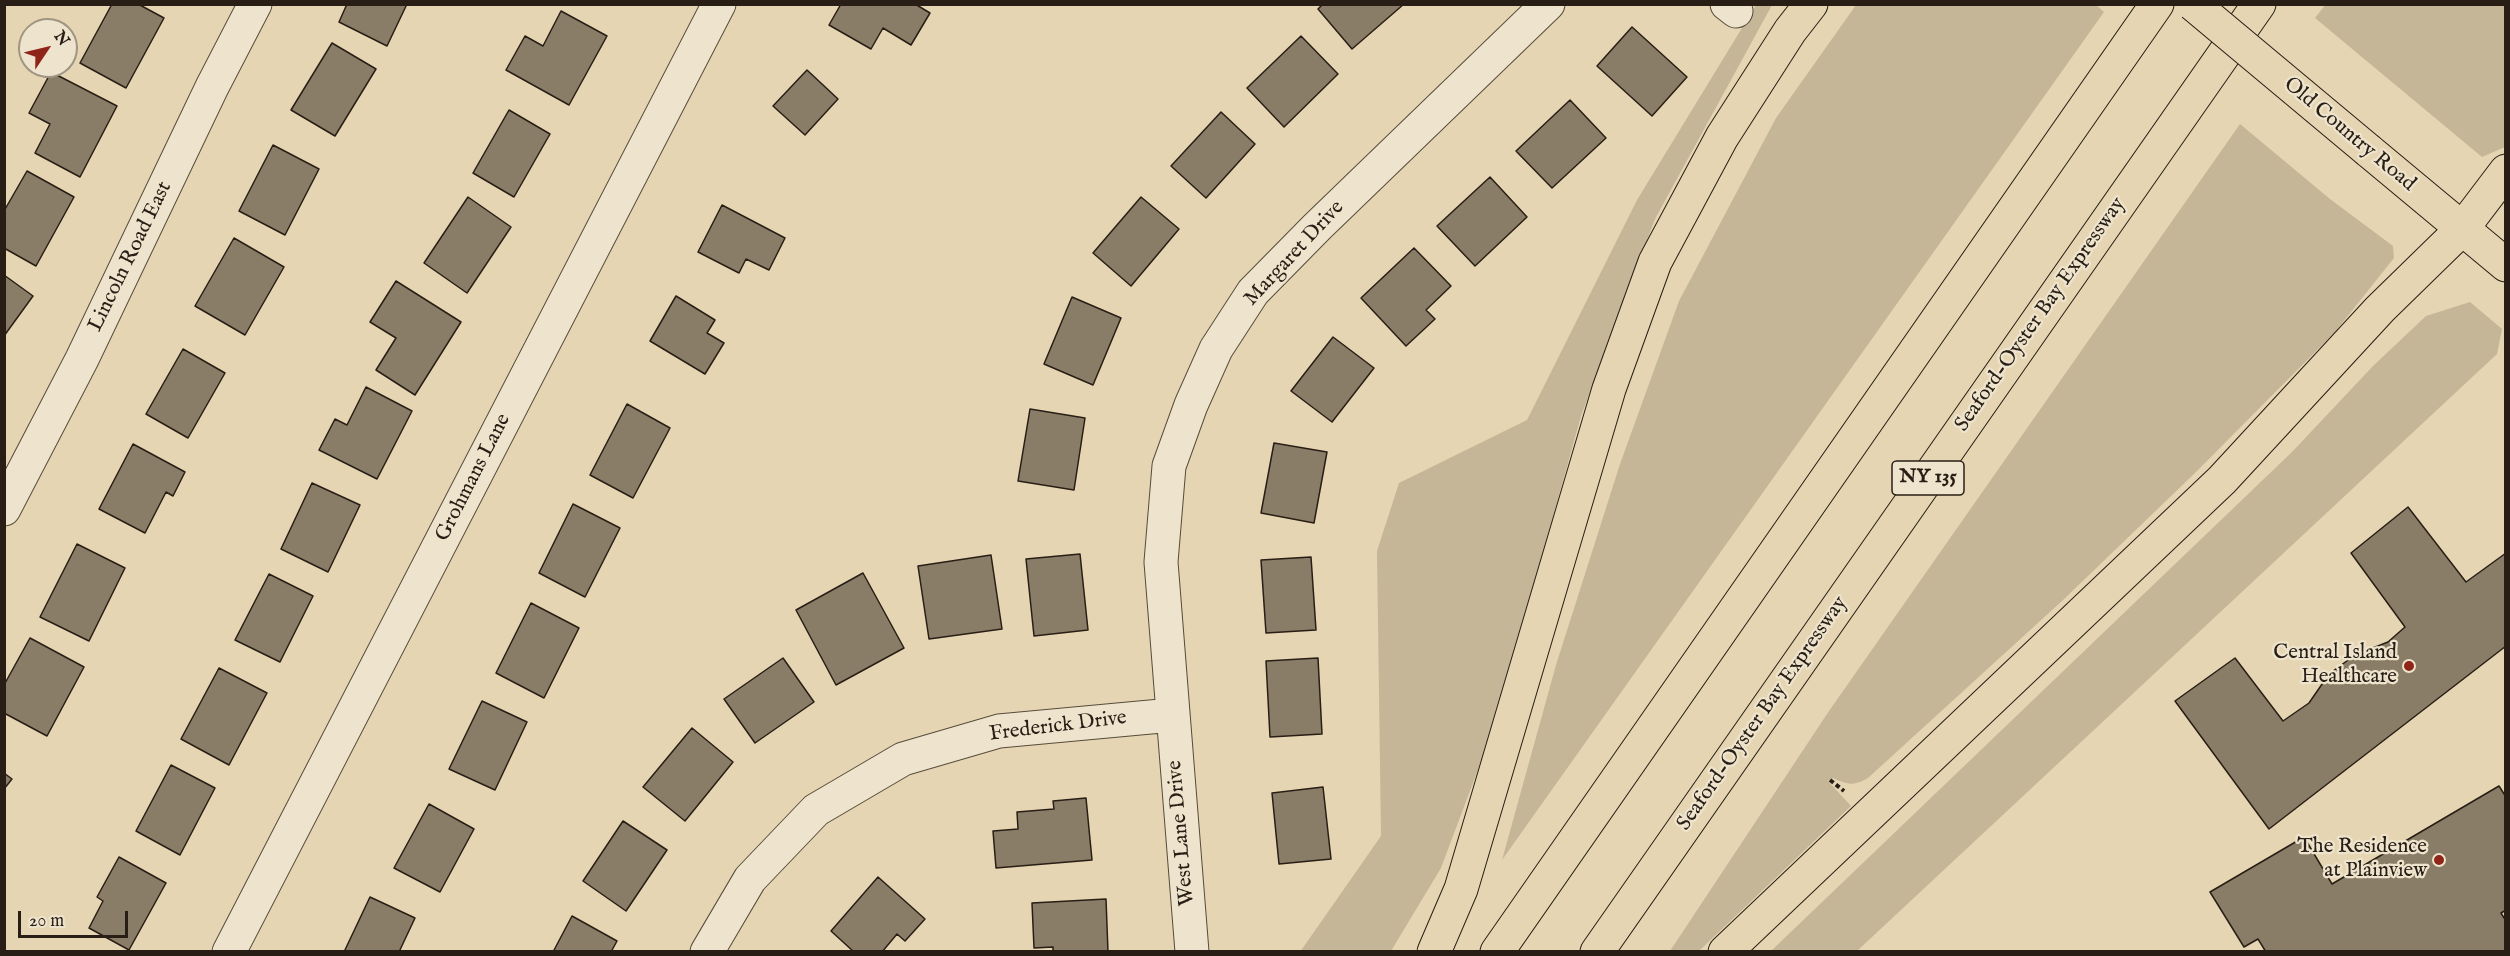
<!DOCTYPE html>
<html>
<head>
<meta charset="utf-8">
<style>
	body { margin:0 }
	#map { position:relative; width:2510px; height:956px; overflow:hidden; background:#e5d5b2; font-family:"IM FELL English",serif }
	canvas { display:block }
	.frame { position:absolute; inset:0; border:6px solid #281e15; pointer-events:none }
	.north { position:absolute; left:18px; top:18px; width:60px; height:60px; box-sizing:border-box; background:#eee4cd; border:2px solid #9f9583; border-radius:50%; rotate:55deg; font-size:16px; font-weight:700; line-height:24px; text-align:center; color:#281e15 }
	.north::after { content:''; display:block; margin:auto; width:21px; height:27px; background:#8f2418; clip-path:polygon(50% 0,100% 100%,50% 72%,0 100%) }
	.scale { position:absolute; left:18px; top:911px; width:110px; height:27px; box-sizing:border-box; border:3px solid #281e15; border-top:0; padding-left:8px; font-size:18px; line-height:21px; white-space:nowrap; color:#281e15; -webkit-text-stroke:4px #eee4cd; paint-order:stroke }
</style>
</head>
<body>
<div id="map">
<canvas width="2510" height="956"></canvas>
<div class="frame"></div>
<div class="north">N</div>
<div class="scale">20 m</div>
</div>
<script>
const ctx = document.querySelector('canvas').getContext('2d');
ctx.lineJoin = 'round';
function fill(path, color) { ctx.fillStyle = color; ctx.fill(path, 'evenodd'); }
function strokePath(path, color, width, dash) { ctx.strokeStyle = color; ctx.lineWidth = width; ctx.lineCap = dash ? 'butt' : 'round'; ctx.setLineDash(dash || []); ctx.stroke(path); }
function write(font, color, halo, rows, align = 'center') {
  ctx.font = font + ' "IM FELL English",serif'; ctx.lineWidth = 4.5; ctx.setLineDash([]); ctx.textBaseline = 'middle'; ctx.strokeStyle = halo; ctx.fillStyle = color; for (const [text, x, y, turn = 0] of rows) {
    ctx.save(); ctx.translate(x, y); ctx.rotate((+turn || 0) * Math.PI / 180); ctx.textAlign = isNaN(turn) ? turn : align; if (halo) ctx.strokeText(text, 0, 0); ctx.fillText(text, 0, 0); ctx.restore();
  }
}
const green = new Path2D(`
	M 2326,4 L 2505,5 L 2505,147 L 2482,157 L 2315,18 Z
	M 1756,5 L 1772,5 L 1655,219 L 1581,416 L 1497,719 L 1441,868 L 1391,951 L 1300,952 L 1381,836 L 1377,551 L 1399,483 L 1527,420 L 1637,200 Z
	M 1856,5 L 2095,4 L 2104,12 L 1502,860 L 1556,665 L 1620,464 L 1679,301 L 1776,118 Z
	M 2240,124 L 2330,199 L 2393,246 L 2394,258 L 2335,332 L 2195,473 L 2062,601 L 1868,778 C 1854,786 1848,785 1833,778 L 1828,781 L 1851,806 L 1699,951 L 1670,951 L 1829,711 Z
	M 2470,302 L 2502,329 L 2497,354 L 1857,951 L 1771,951 L 2292,452 L 2373,366 L 2426,316 Z`);
const building = new Path2D(`
	M 112,4 L 138,4 L 164,18 L 126,88 L 80,63 Z
	M 347,4 L 407,4 L 387,46 L 339,22 Z
	M 841,4 L 915,4 L 930,13 L 911,45 L 883,28 L 871,49 L 829,25 Z
	M 1323,4 L 1404,4 L 1352,49 L 1318,9 Z
	M 561,11 L 607,36 L 569,105 L 506,70 L 525,36 L 543,46 Z
	M 1632,27 L 1687,77 L 1652,116 L 1597,66 Z
	M 1301,36 L 1338,74 L 1284,127 L 1247,88 Z
	M 332,43 L 376,69 L 335,136 L 291,110 Z
	M 807,70 L 838,99 L 805,135 L 773,106 Z
	M 51,72 L 117,106 L 80,177 L 35,153 L 50,124 L 29,113 Z
	M 1570,100 L 1606,138 L 1552,188 L 1516,151 Z
	M 509,110 L 550,134 L 514,197 L 473,173 Z
	M 1221,112 L 1255,144 L 1206,198 L 1171,166 Z
	M 273,145 L 319,169 L 285,235 L 239,211 Z
	M 27,171 L 74,197 L 36,266 L 4,248 L 4,211 Z
	M 1490,177 L 1527,217 L 1475,266 L 1437,226 Z
	M 468,197 L 511,227 L 467,293 L 424,263 Z
	M 1141,197 L 1179,229 L 1131,286 L 1093,253 Z
	M 722,205 L 785,238 L 769,270 L 746,259 L 739,273 L 698,252 Z
	M 234,238 L 284,267 L 245,335 L 195,306 Z
	M 1414,248 L 1451,286 L 1426,310 L 1435,319 L 1406,346 L 1361,298 Z
	M 4,275 L 33,296 L 4,336 Z
	M 396,281 L 461,322 L 415,395 L 376,370 L 396,338 L 370,322 Z
	M 676,296 L 715,320 L 707,333 L 724,343 L 705,374 L 650,341 Z
	M 1072,297 L 1121,318 L 1093,385 L 1044,364 Z
	M 1333,337 L 1374,368 L 1332,422 L 1291,391 Z
	M 183,349 L 225,373 L 188,438 L 146,414 Z
	M 366,387 L 412,411 L 377,479 L 319,450 L 335,419 L 347,425 Z
	M 627,404 L 670,428 L 633,498 L 590,475 Z
	M 1030,409 L 1085,418 L 1074,490 L 1018,481 Z
	M 1274,443 L 1327,452 L 1314,523 L 1261,513 Z
	M 133,444 L 185,472 L 173,496 L 166,492 L 145,533 L 99,509 Z
	M 312,483 L 360,505 L 328,572 L 281,549 Z
	M 573,504 L 620,528 L 585,597 L 539,573 Z
	M 2408,507 L 2466,582 L 2506,553 L 2506,646 L 2269,829 L 2175,701 L 2235,658 L 2283,721 L 2309,703 L 2329,674 L 2355,655 L 2388,642 L 2405,627 L 2351,553 Z
	M 77,544 L 125,568 L 89,641 L 40,617 Z
	M 1080,554 L 1088,630 L 1034,636 L 1026,559 Z
	M 991,555 L 1002,629 L 929,639 L 918,566 Z
	M 1311,557 L 1316,630 L 1266,633 L 1261,560 Z
	M 863,573 L 904,648 L 836,685 L 796,610 Z
	M 269,574 L 313,596 L 280,662 L 235,640 Z
	M 531,603 L 579,628 L 544,698 L 496,673 Z
	M 30,638 L 84,667 L 47,736 L 4,713 L 4,685 Z
	M 783,658 L 814,702 L 755,743 L 724,699 Z
	M 1318,658 L 1322,734 L 1270,737 L 1266,661 Z
	M 219,668 L 267,693 L 229,765 L 181,739 Z
	M 482,701 L 527,722 L 495,790 L 449,769 Z
	M 692,728 L 733,762 L 685,821 L 643,787 Z
	M 171,765 L 215,788 L 180,855 L 136,831 Z
	M 4,773 L 12,779 L 4,789 Z
	M 2499,786 L 2506,797 L 2506,910 L 2501,913 L 2506,921 L 2506,952 L 2266,952 L 2258,939 L 2244,947 L 2210,892 L 2304,837 L 2332,884 Z
	M 1323,787 L 1331,859 L 1279,864 L 1272,793 Z
	M 1086,798 L 1092,860 L 996,868 L 993,831 L 1018,829 L 1017,812 L 1054,809 L 1053,801 Z
	M 429,804 L 474,829 L 440,892 L 394,868 Z
	M 623,821 L 667,850 L 626,911 L 583,881 Z
	M 119,857 L 166,883 L 129,950 L 89,928 L 103,901 L 97,897 Z
	M 878,877 L 925,919 L 905,941 L 897,934 L 882,952 L 854,952 L 831,931 Z
	M 370,897 L 415,918 L 399,952 L 344,952 Z
	M 1106,899 L 1108,952 L 1053,952 L 1053,947 L 1034,948 L 1032,903 Z
	M 572,916 L 617,941 L 611,952 L 553,952 Z`);
const path = new Path2D(`
	M 1830,780 L 1844,791`);
const minor = new Path2D(`
	M 1727,4 L 1736,11
	M 4,509 L 82,359 L 212,87 L 255,4
	M 229,952 L 719,4
	M 707,952 L 750,879 L 816,810 L 903,759 L 999,731 L 1172,715
	M 1192,952 L 1161,562 L 1169,466 L 1191,405 L 1216,349 L 1253,292 L 1317,227 L 1548,4`);
const major = new Path2D(`
	M 2369,151 L 2506,265`);
const highway = new Path2D(`
	M 1434,952 L 1461,889 L 1609,389 L 1655,262 L 1722,137 L 1790,31 L 1811,4
	M 1497,952 L 2157,4
	M 1597,952 L 2259,4
	M 1725,952 L 2222,480 L 2380,309 L 2462,229 L 2506,171`);
const majorBridge = new Path2D(`
	M 2193,4 L 2369,151`);
const markers = [
	[2409,666,6,"#8f2418"],
	[2439,860,6,"#8f2418"]
];
const shields = [
	[1928,478,72]
];
const shieldNames = [
	["NY 135",1928,478]
];
const streetNames = [
	["Old Country Road",2349,135,40],
	["Margaret Drive",1295,254,-47],
	["Lincoln Road East",131,257,-64],
	["Seaford-Oyster Bay Expressway",2041,315,-55],
	["Grohmans Lane",474,478,-63],
	["Seaford-Oyster Bay Expressway",1763,714,-55],
	["Frederick Drive",1058,727,-7],
	["West Lane Drive",1182,833,-95]
];
const poiNames = [
	["Central Island",2397,654],
	["Healthcare",2397,678],
	["The Residence",2427,848],
	["at Plainview",2427,872]
];
fill(green, '#c5b697');
fill(building, '#8a7d67');
strokePath(building, '#281e15', 1.5);
strokePath(minor, '#574c3c', 35);
strokePath(major, '#281e15', 35);
strokePath(highway, '#281e15', 35);
strokePath(path, '#281e15', 4, [4.5, 3]);
strokePath(minor, '#eee4cd', 33);
strokePath(major, '#e5d5b2', 33);
strokePath(highway, '#e5d5b2', 33);
strokePath(majorBridge, '#281e15', 35, []);
strokePath(majorBridge, '#e5d5b2', 33);
for (const [x, y, r, color] of markers) { const dot = new Path2D(); dot.arc(x, y, r, 0, 2 * Math.PI); ctx.fillStyle = color; ctx.fill(dot); strokePath(dot, '#eee4cd', 2); }
for (const [x, y, w] of shields) { const box = new Path2D(); box.roundRect(x - w / 2, y - 17, w, 34, 4.5); ctx.fillStyle = '#eee4cd'; ctx.fill(box); strokePath(box, '#281e15', 1.5); }
write('bold 20px', '#281e15', null, shieldNames);
write('21px', '#281e15', '#eee4cd', streetNames);
write('21px', '#281e15', '#eee4cd', poiNames, 'right');
</script>
</body>
</html>
